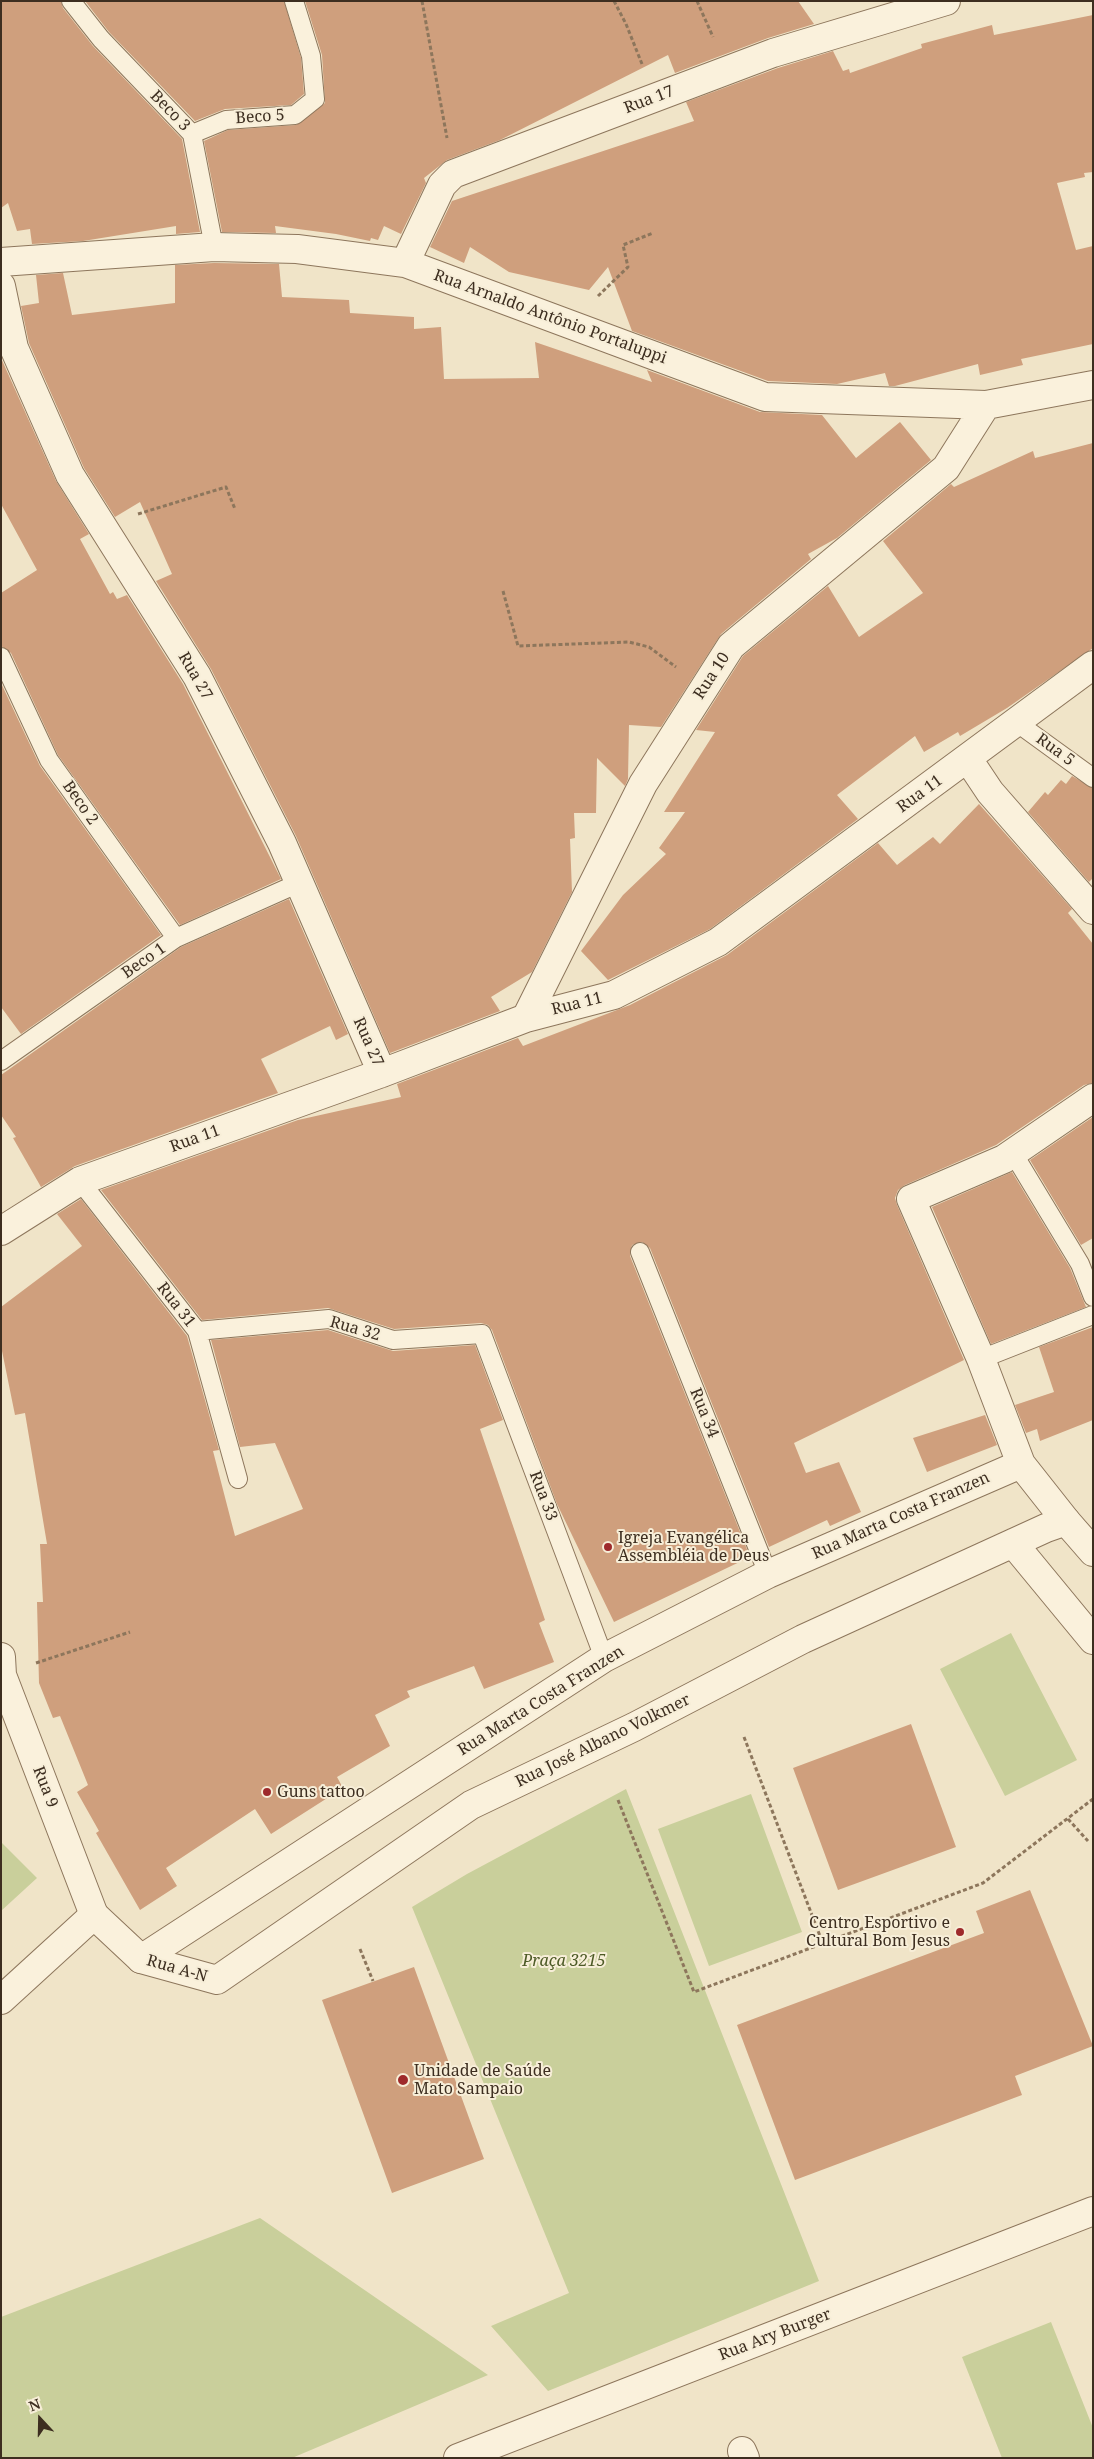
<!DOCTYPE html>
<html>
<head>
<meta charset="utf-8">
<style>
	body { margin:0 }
	#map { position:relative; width:1094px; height:2459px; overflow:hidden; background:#f0e4c8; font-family:"Noto Serif",serif }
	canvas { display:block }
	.frame { position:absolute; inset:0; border:2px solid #3d2e20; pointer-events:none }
	.north { position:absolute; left:15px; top:2394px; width:50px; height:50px; -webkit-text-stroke:4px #f7eed8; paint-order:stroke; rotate:339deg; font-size:14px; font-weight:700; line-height:20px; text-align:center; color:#3d2e20 }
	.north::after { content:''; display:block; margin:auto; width:18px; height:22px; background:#3d2e20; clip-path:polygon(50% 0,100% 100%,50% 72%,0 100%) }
</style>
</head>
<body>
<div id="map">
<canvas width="1094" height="2459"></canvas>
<div class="frame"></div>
<div class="north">N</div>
</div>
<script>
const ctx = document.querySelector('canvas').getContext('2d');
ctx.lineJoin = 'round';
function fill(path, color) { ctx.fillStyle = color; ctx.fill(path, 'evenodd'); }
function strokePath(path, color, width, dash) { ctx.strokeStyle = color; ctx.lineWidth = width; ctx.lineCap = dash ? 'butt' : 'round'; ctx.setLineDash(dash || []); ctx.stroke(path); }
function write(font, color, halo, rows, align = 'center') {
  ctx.font = font + ' "Noto Serif",serif'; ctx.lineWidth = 4; ctx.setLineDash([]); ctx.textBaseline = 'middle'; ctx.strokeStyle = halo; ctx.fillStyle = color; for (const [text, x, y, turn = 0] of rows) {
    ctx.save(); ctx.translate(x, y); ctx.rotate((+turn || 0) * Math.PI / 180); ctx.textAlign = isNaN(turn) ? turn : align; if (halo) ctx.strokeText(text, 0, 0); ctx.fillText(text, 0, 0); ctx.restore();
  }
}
const green = new Path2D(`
	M 1011,1633 L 1077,1760 L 1005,1796 L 940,1669 Z
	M 626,1789 L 819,2281 L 548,2391 L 491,2326 L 569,2293 L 412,1907 L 467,1874 Z
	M 751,1794 L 802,1932 L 709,1966 L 658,1829 Z
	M 1,1842 L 37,1878 L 1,1911 Z
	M 260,2218 L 488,2375 L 292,2458 L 1,2458 L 1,2317 Z
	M 1051,2322 L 1093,2428 L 1093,2458 L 1002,2458 L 962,2357 Z`);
const building = new Path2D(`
	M 1,1 L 61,1 L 63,8 L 93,46 L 182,139 L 200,232 L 176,234 L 176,226 L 83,241 L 32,244 L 30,229 L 17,231 L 8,203 L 1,208 Z
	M 85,1 L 284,1 L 301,58 L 304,94 L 291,105 L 225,109 L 195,121 L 109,32 Z
	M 305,1 L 798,1 L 814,24 L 768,38 L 675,73 L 668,55 L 500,140 L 447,160 L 424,178 L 426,183 L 401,234 L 384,226 L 378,240 L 371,238 L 370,241 L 336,234 L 275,226 L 276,233 L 222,232 L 204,141 L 228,130 L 296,125 L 325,103 L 322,55 Z
	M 1093,15 L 1093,172 L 1084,173 L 1085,177 L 1057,183 L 1076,250 L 1093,246 L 1093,344 L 1021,359 L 1023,365 L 980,375 L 978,364 L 895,386 L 889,386 L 885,373 L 837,384 L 768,381 L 632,331 L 608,267 L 589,290 L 509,272 L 470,247 L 464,263 L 430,247 L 452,201 L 694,121 L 686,102 L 778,68 L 833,51 L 843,71 L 849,69 L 850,73 L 922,48 L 921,44 L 992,25 L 994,35 Z
	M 214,263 L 279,264 L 282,297 L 349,300 L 350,313 L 414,317 L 414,329 L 441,327 L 444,379 L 539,378 L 535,342 L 652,382 L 647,370 L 760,412 L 822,415 L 856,458 L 900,422 L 931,460 L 837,538 L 808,554 L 811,559 L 721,634 L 661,727 L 629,725 L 628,779 L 625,786 L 597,758 L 596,813 L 574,813 L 575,838 L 570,839 L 572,892 L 532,972 L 491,997 L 500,1011 L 390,1053 L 296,836 L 211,669 L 156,581 L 172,574 L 140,502 L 115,517 L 84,468 L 29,343 L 21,306 L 39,303 L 36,275 L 63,273 L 72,315 L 175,303 L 175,265 Z
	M 1,358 L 56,481 L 89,534 L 80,539 L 110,594 L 113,592 L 117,599 L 127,595 L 183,684 L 281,879 L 180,925 L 58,755 L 11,653 L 1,646 L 1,593 L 37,570 L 1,504 Z
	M 1093,443 L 1093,648 L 1007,708 L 960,736 L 958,732 L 924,752 L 915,736 L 837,795 L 858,819 L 710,929 L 608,980 L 581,951 L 623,895 L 666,854 L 659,848 L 685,812 L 664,812 L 715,732 L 696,730 L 743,656 L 828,586 L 859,637 L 923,593 L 883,541 L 951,484 L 954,487 L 1033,451 L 1035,458 Z
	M 1,683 L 40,766 L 161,935 L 21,1034 L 1,1007 Z
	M 1072,776 L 1093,788 L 1093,878 L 1089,882 L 1028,812 L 1045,792 L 1048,795 L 1061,780 L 1066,784 Z
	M 979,804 L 1072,909 L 1068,913 L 1093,944 L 1093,1083 L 1084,1085 L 996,1145 L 905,1185 L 898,1190 L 895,1198 L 897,1205 L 964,1360 L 794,1443 L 806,1473 L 839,1462 L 861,1512 L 830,1526 L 827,1520 L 769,1547 L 650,1248 L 642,1242 L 632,1245 L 630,1256 L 750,1557 L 614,1622 L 557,1504 L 492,1330 L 488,1325 L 481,1323 L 394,1329 L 328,1308 L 202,1320 L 101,1190 L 298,1120 L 401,1097 L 397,1084 L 518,1038 L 523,1046 L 630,1005 L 727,955 L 878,843 L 897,865 L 933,837 L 940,844 Z
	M 289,899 L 348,1034 L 336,1040 L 330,1026 L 261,1059 L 278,1093 L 75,1166 L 41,1187 L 13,1138 L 16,1137 L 1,1115 L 1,1075 L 181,947 Z
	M 1093,1117 L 1093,1238 L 1081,1245 L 1030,1160 Z
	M 1012,1172 L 1070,1268 L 1086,1307 L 991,1344 L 932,1207 Z
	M 81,1199 L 187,1336 L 219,1450 L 213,1451 L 235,1536 L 303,1509 L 275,1443 L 240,1447 L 211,1340 L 328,1330 L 393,1351 L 475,1345 L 503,1420 L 480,1429 L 545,1620 L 539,1623 L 554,1662 L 484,1689 L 474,1666 L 407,1691 L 410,1697 L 375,1715 L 390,1746 L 337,1777 L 343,1788 L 271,1834 L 255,1809 L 166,1868 L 177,1886 L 140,1910 L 96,1833 L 99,1831 L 77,1792 L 88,1785 L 60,1716 L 53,1718 L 39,1683 L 37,1602 L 43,1602 L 40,1544 L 47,1544 L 25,1413 L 15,1415 L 1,1346 L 1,1307 L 82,1246 L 57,1214 Z
	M 1093,1327 L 1093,1420 L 1040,1441 L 1037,1429 L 1026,1433 L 1015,1405 L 1054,1392 L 1039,1347 Z
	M 985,1415 L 997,1445 L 927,1472 L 913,1438 Z
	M 911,1724 L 956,1847 L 838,1890 L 793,1768 Z
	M 1030,1890 L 1093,2046 L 1015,2076 L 1022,2095 L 795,2180 L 737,2025 L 984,1933 L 976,1911 Z
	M 414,1967 L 484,2159 L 392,2193 L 322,2000 Z`);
const path = new Path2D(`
	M 422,1 L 447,138
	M 614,1 L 626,24 L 642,64
	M 697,1 L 713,37
	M 598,296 L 628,267 L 623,245 L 653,233
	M 138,514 L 226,487 L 235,509
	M 503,591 L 518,646 L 629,642 L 649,647 L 676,667
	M 36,1663 L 130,1632
	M 744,1737 L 823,1944
	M 618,1800 L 694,1992 L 983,1883 L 1093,1799
	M 1068,1819 L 1088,1841
	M 360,1949 L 373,1981`);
const service = new Path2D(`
	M 71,1 L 101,39 L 192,134 L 214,247
	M 192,134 L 226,120 L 295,115 L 315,99 L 311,56 L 294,1
	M 1,657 L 49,760 L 176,938
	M 1016,722 L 1093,778
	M 1,1061 L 176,938 L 299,883
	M 1013,1153 L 1080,1264 L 1093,1297
	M 80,1181 L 197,1331 L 238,1479
	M 640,1252 L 768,1574
	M 197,1331 L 329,1319 L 393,1340 L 482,1334 L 604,1658
	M 981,1359 L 1093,1315`);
const minor = new Path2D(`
	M 1,262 L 214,247 L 297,249 L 405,263 L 765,397 L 986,405 L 1093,385
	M 405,263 L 442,185 L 453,174 L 773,53 L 946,1
	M 1,286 L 14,348 L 70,475 L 197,676 L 282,843 L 382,1073
	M 968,759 L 990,792 L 1093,910
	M 526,1018 L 643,784 L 731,646 L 946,468 L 986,405
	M 1,1231 L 80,1181 L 382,1073 L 526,1018 L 614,995 L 718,942 L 1093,665
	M 1021,1464 L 981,1359 L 911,1199 L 1004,1159 L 1093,1098
	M 1,1657 L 2,1675 L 94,1915
	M 141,1959 L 604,1658 L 768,1574 L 1021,1464 L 1066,1521
	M 742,2451 L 745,2458
	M 458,2458 L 1093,2211`);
const tertiary = new Path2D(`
	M 1013,1543 L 1093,1640
	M 1,2000 L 94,1915 L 141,1959 L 217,1980 L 471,1805 L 634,1727 L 803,1639 L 1046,1528 L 1066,1521 L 1093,1552`);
const markers = [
	[608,1547,5,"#9e2a2b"],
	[267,1792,5,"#9e2a2b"],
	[960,1932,5,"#9e2a2b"],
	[403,2080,6,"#9e2a2b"]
];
const streetNames = [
	["Rua 17",649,100,-21],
	["Beco 3",170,111,46],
	["Beco 5",260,117,-4],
	["Rua Arnaldo Antônio Portaluppi",550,317,20],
	["Rua 27",195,676,60],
	["Rua 10",712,676,-57],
	["Rua 5",1055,750,36],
	["Rua 11",920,794,-36],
	["Beco 2",80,803,55],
	["Beco 1",144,961,-35],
	["Rua 11",577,1004,-14],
	["Rua 27",368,1042,66],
	["Rua 11",195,1139,-20],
	["Rua 31",176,1305,52],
	["Rua 32",355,1329,16],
	["Rua 34",704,1413,68],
	["Rua 33",543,1496,69],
	["Rua Marta Costa Franzen",901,1516,-24],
	["Rua Marta Costa Franzen",541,1701,-32],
	["Rua José Albano Volkmer",603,1741,-26],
	["Rua 9",45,1787,69],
	["Rua A-N",177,1969,16],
	["Rua Ary Burger",775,2335,-21]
];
const poiNames = [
	["Igreja Evangélica",618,1538],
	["Assembléia de Deus",618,1556],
	["Guns tattoo",277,1792],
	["Centro Esportivo e",950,1923,"right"],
	["Cultural Bom Jesus",950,1941,"right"],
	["Unidade de Saúde",414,2071],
	["Mato Sampaio",414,2089]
];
const parkNames = [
	["Praça 3215",564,1961]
];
fill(green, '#c9cf9b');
fill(building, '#cf9f7d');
strokePath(service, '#8d765c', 20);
strokePath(minor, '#8d765c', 30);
strokePath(tertiary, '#8d765c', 30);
strokePath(path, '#8d765c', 3, [4, 2.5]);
strokePath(service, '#faf1dc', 18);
strokePath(minor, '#faf1dc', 28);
strokePath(tertiary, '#faf1dc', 28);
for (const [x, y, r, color] of markers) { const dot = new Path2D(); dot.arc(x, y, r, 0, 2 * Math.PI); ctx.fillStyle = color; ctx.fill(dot); strokePath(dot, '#f7eed8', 2); }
write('16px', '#3d2e20', '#f7eed8', streetNames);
write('16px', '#3d2e20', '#f7eed8', poiNames, 'left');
write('italic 16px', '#4d5a26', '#f7eed8', parkNames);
</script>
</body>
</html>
